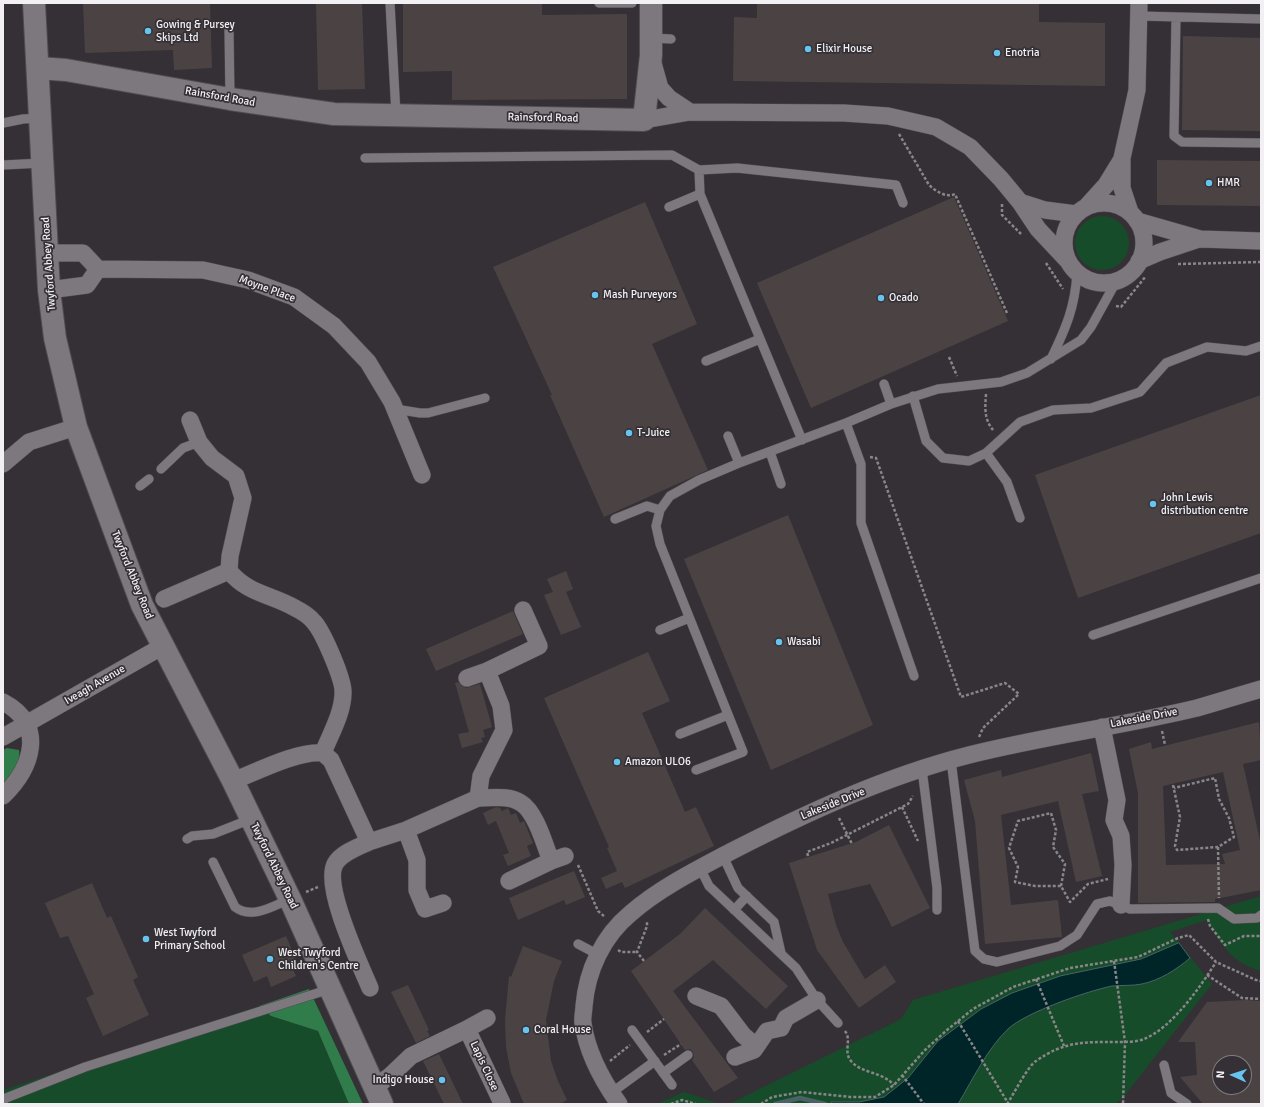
<!DOCTYPE html>
<html>
<head>
<meta charset="utf-8">
<style>
	body { margin:0 }
	#map { position:relative; width:1264px; height:1107px; overflow:hidden; background:#343035; font-family:Signika,sans-serif }
	canvas { display:block }
	.frame { position:absolute; inset:0; border:4px solid #f2f0f3; pointer-events:none }
	.north { position:absolute; left:1212px; top:1055px; width:40px; height:40px; box-sizing:border-box; background:#343035; border:1px solid #807d81; border-radius:50%; rotate:273deg; font-size:11px; font-weight:700; line-height:16px; text-align:center; color:#f2f0f3 }
	.north::after { content:''; display:block; margin:auto; width:14px; height:18px; background:#66c4ef; clip-path:polygon(50% 0,100% 100%,50% 72%,0 100%) }
</style>
</head>
<body>
<div id="map">
<canvas width="1264" height="1107"></canvas>
<div class="frame"></div>
<div class="north">N</div>
</div>
<script>
const ctx = document.querySelector('canvas').getContext('2d');
ctx.lineJoin = 'round';
function fill(path, color) { ctx.fillStyle = color; ctx.fill(path, 'evenodd'); }
function strokePath(path, color, width, dash) { ctx.strokeStyle = color; ctx.lineWidth = width; ctx.lineCap = dash ? 'butt' : 'round'; ctx.setLineDash(dash || []); ctx.stroke(path); }
function write(font, color, halo, rows, align = 'center') {
  ctx.font = font + ' Signika,sans-serif'; ctx.lineWidth = 3.5; ctx.setLineDash([]); ctx.textBaseline = 'middle'; ctx.strokeStyle = halo; ctx.fillStyle = color; for (const [text, x, y, turn = 0] of rows) {
    ctx.save(); ctx.translate(x, y); ctx.rotate((+turn || 0) * Math.PI / 180); ctx.textAlign = isNaN(turn) ? turn : align; if (halo) ctx.strokeText(text, 0, 0); ctx.fillText(text, 0, 0); ctx.restore();
  }
}
const green = new Path2D(`
	M1075 243a27 27 0 1 1 54 0a27 27 0 1 1-54 0Z
	M 1261,896 L 1261,971 C 1232,963 1221,945 1207,920 L 1170,932 L 1212,984 L 1122,1099 L 1115,1104 L 729,1104 L 901,1019 L 913,1000 Z
	M 259,1006 L 271,1016 L 318,1031 L 349,1104 L 3,1104 L 3,1090 Z
	M 684,1092 L 720,1104 L 657,1104 Z`);
const forest = new Path2D(`
	M 7,748 L 19,750 C 21,764 11,774 3,785 L 3,750 Z
	M 309,989 L 363,1104 L 349,1104 L 318,1031 L 271,1016 L 259,1006 Z`);
const water = new Path2D(`
	M 1179,943 L 1190,958 C 1176,970 1160,980 1142,984 C 1132,986 1122,985 1112,986 C 1088,991 1026,1012 1008,1029 C 987,1049 973,1079 958,1104 L 832,1104 L 831,1102 L 859,1102 L 884,1097 L 908,1078 L 938,1041 L 981,1009 L 1012,993 L 1060,976 L 1141,959 Z`);
const stream = new Path2D(`
	M 775,1104 L 800,1098 L 825,1104`);
const building = new Path2D(`
	M 83,3 L 210,3 L 212,68 L 174,70 L 173,50 L 85,53 Z
	M 316,3 L 362,3 L 365,89 L 318,90 Z
	M 403,3 L 542,3 L 542,15 L 627,14 L 627,99 L 452,100 L 452,71 L 403,72 Z
	M 757,3 L 1039,3 L 1039,22 L 1105,23 L 1105,86 L 733,81 L 734,17 L 757,18 Z
	M 1183,36 L 1261,38 L 1261,131 L 1182,130 Z
	M 1157,160 L 1261,161 L 1261,206 L 1157,205 Z
	M 954,197 L 1008,321 L 811,408 L 757,283 Z
	M 645,202 L 697,324 L 652,344 L 708,470 L 604,517 L 550,395 L 552,395 L 493,267 Z
	M 1261,395 L 1261,533 L 1078,598 L 1035,475 Z
	M 788,515 L 873,725 L 771,770 L 684,559 Z
	M 566,571 L 573,589 L 566,592 L 581,627 L 561,635 L 544,595 L 553,592 L 547,579 Z
	M 513,611 L 523,634 L 436,671 L 426,649 Z
	M 648,652 L 670,701 L 642,713 L 685,812 L 696,807 L 714,846 L 625,888 L 622,882 L 606,889 L 601,878 L 617,871 L 607,848 L 609,847 L 544,698 Z
	M 458,682 L 466,688 L 480,684 L 492,727 L 483,730 L 485,737 L 481,738 L 483,742 L 462,748 L 458,734 L 469,732 L 455,683 Z
	M 1259,722 L 1261,760 L 1243,764 L 1261,845 L 1261,890 L 1215,899 L 1215,902 L 1138,903 L 1138,793 L 1129,749 L 1151,742 L 1152,749 ZM 1223,772 L 1240,850 L 1222,854 L 1225,864 L 1166,865 L 1163,786 Z
	M 1091,753 L 1099,791 L 1082,794 L 1102,876 L 1076,882 L 1058,801 L 1001,815 L 1011,905 L 1058,900 L 1062,937 L 985,944 L 975,821 L 964,780 L 1001,770 L 1002,777 Z
	M 496,807 L 500,808 L 502,811 L 508,808 L 511,815 L 516,813 L 520,823 L 524,821 L 533,843 L 527,846 L 531,856 L 508,866 L 503,855 L 509,853 L 496,821 L 488,825 L 483,813 Z
	M 889,825 L 930,908 L 892,927 L 870,884 L 828,894 L 836,925 L 843,942 L 865,979 L 885,965 L 896,982 L 859,1008 L 817,950 L 789,863 L 856,842 Z
	M 574,871 L 585,897 L 566,905 L 564,900 L 518,920 L 509,898 Z
	M 92,883 L 107,918 L 111,916 L 138,977 L 133,980 L 149,1015 L 103,1036 L 86,998 L 94,994 L 68,936 L 60,938 L 45,903 Z
	M 705,908 L 788,986 L 766,1009 L 713,960 L 673,991 L 738,1078 L 714,1092 L 692,1060 L 694,1057 L 693,1052 L 690,1049 L 685,1050 L 631,971 L 680,934 Z
	M 286,936 L 298,964 L 292,967 L 296,976 L 271,987 L 267,976 L 254,982 L 242,955 Z
	M 523,946 L 562,961 L 554,981 L 546,1020 L 551,1061 L 558,1081 L 567,1100 L 560,1104 L 524,1104 L 511,1073 L 506,1047 L 505,1020 L 509,976 L 511,977 Z
	M 408,985 L 429,1030 L 427,1031 L 430,1036 L 416,1043 L 391,992 Z
	M 1246,1000 L 1261,1001 L 1261,1104 L 1203,1104 L 1180,1077 L 1197,1075 L 1195,1042 L 1178,1042 L 1207,1002 ZM 1220,1063 L 1244,1063 L 1244,1087 L 1220,1087 Z
	M 439,1054 L 463,1104 L 444,1104 L 423,1061 Z`);
const path = new Path2D(`
	M 899,134 L 929,185 C 936,191 945,198 955,194 L 1007,313 L 1005,313
	M 1002,204 L 1002,215 L 1021,234
	M 1046,263 L 1063,289
	M 1178,264 L 1261,262
	M 1116,306 L 1121,307 L 1146,276
	M 949,357 L 957,376
	M 986,394 C 985,408 984,419 993,430
	M 870,457 L 876,458 L 961,697 L 1005,683 L 1019,694 L 983,728 L 979,737
	M 1162,731 L 1165,745
	M 1173,785 L 1180,817 L 1175,846 L 1177,850 L 1218,847 L 1234,837 L 1229,818 L 1219,799 L 1215,778 L 1174,788
	M 902,807 L 918,841
	M 839,818 L 852,844
	M 1218,847 L 1219,898
	M 808,856 L 807,852 L 831,843 L 908,804 L 913,796
	M 578,865 L 598,911 L 605,917
	M 1061,886 L 1065,864 L 1053,847 L 1056,830 L 1051,813 L 1018,821 L 1009,848 L 1018,867 L 1015,882 L 1035,886 L 1061,886 L 1070,902 L 1088,884 L 1108,879
	M 306,892 L 318,887
	M 1208,919 L 1210,926 L 1225,945 L 1244,936 L 1261,936
	M 618,950 L 621,952 L 637,952
	M 644,961 L 637,952 L 647,926 L 647,921
	M 1114,961 L 1125,1042 L 1123,1104
	M 1207,975 L 1242,998 L 1261,999
	M 1036,979 L 1064,1046
	M 958,1021 L 1008,1103
	M 845,1031 C 852,1040 843,1052 851,1061 C 862,1074 881,1071 894,1085
	M 647,1032 L 664,1019
	M 664,1055 L 681,1044
	M 610,1061 L 630,1045
	M 902,1075 L 924,1104
	M 671,1104 L 682,1100 L 696,1104
	M 761,1104 L 772,1097 L 802,1092 L 850,1097 L 875,1097 L 894,1085 L 925,1050 L 947,1030 L 973,1009 L 1013,987 L 1070,968 L 1138,957 L 1178,938 L 1189,935 L 1216,962 L 1256,980 L 1261,981
	M 1007,1104 C 1014,1094 1027,1067 1036,1061 C 1065,1041 1083,1042 1117,1042 C 1125,1042 1137,1042 1144,1039 C 1172,1028 1201,986 1216,962`);
const lane = new Path2D(`
	M 390,3 L 396,115
	M 599,3 L 632,3
	M 1139,16 L 1261,19
	M 1176,17 L 1174,136 L 1182,142 L 1261,143
	M 229,30 L 230,99
	M 651,38 L 671,39
	M 3,123 L 23,119 L 41,118
	M 365,158 L 672,155 L 699,170 L 700,194 L 802,440
	M 3,165 L 43,163
	M 699,170 L 737,168 L 896,185 L 903,203
	M 669,207 L 700,194
	M 1051,359 C 1066,328 1075,307 1077,273
	M 706,361 L 760,339
	M 884,384 L 891,404
	M 913,396 L 926,441 L 943,458 L 969,461 L 986,453 L 1020,422 L 1053,410 L 1091,408 L 1140,392 L 1166,363 L 1207,347 L 1246,351 L 1261,346
	M 395,409 L 420,413 L 428,413 L 485,398
	M 846,423 L 861,464 L 861,523 L 914,676
	M 728,436 L 739,463
	M 770,452 L 781,484
	M 986,453 L 1007,482 L 1020,518
	M 161,469 L 183,448 L 199,442
	M 140,486 L 149,479
	M 615,519 L 647,506 L 660,510
	M 660,630 L 689,618
	M 1093,635 L 1261,578
	M 680,734 L 728,715
	M 951,760 L 975,951 L 984,959 L 997,962 L 1060,946 L 1077,935 L 1097,904 L 1110,901 L 1130,909 L 1218,908 L 1234,919 L 1257,918 L 1261,915
	M 922,769 L 937,888 L 937,910
	M 696,770 L 743,752 L 660,544 L 656,526 L 660,510 L 670,496 L 699,480 L 739,463 L 846,423 L 891,404 L 938,389 L 1001,382 L 1027,373 L 1081,340 L 1091,327 L 1117,280
	M 187,839 L 192,836 L 213,834 L 251,819
	M 723,856 L 738,888 L 774,922 L 781,953
	M 213,862 L 235,907 C 252,920 273,906 290,899
	M 700,868 L 709,886 L 796,968 L 817,1000 L 838,1023
	M 734,910 L 747,896
	M 578,944 L 597,954
	M 632,1030 L 672,1085
	M 1164,1065 L 1171,1093 L 1187,1104
	M 663,1073 L 688,1055
	M 611,1093 L 655,1061
	M 3,1101 L 6,1098 L 85,1067 L 330,989`);
const street = new Path2D(`
	M 653,63 L 660,88 L 669,98 L 690,112
	M 644,120 L 690,112 L 844,113 L 888,116 L 936,127 L 970,147 L 1001,179 L 1020,202 L 1038,229 L 1067,260
	M 1020,202 L 1045,210 L 1076,214
	M1064 243a40 40 0 1 1 80 0a40 40 0 1 1-80 0Z
	M 1087,206 L 1106,185 L 1122,159
	M 1130,212 L 1122,188 L 1122,158 L 1137,90 L 1139,3
	M 1137,221 L 1200,239 L 1261,241
	M 48,253 L 83,253 L 98,269 L 203,270 L 248,280 L 294,297 L 334,326 L 368,362 L 392,402 L 422,475
	M 1139,261 L 1160,252 L 1199,239
	M 49,290 L 87,285 L 98,269
	M 190,420 L 199,442 L 212,458 L 236,476 L 243,498 L 230,556 L 229,571 C 248,594 270,594 295,608 C 301,611 310,617 314,622 C 323,632 344,680 343,693 C 343,713 330,735 323,753 C 299,750 256,772 233,781
	M 3,464 L 29,442 L 76,427
	M 164,599 L 229,571
	M 467,678 L 487,671
	M 3,702 C 47,725 32,768 3,796
	M 1102,727 L 1117,800 L 1114,820 L 1121,836 L 1123,865 L 1121,905
	M 3,737 L 163,646
	M 323,753 L 331,760 L 369,842 L 406,830 L 478,798
	M 406,830 L 417,860 L 417,890 L 425,909 L 443,903
	M 369,842 C 358,847 341,853 335,864 C 323,887 360,964 370,988
	M 551,861 L 565,856
	M 509,881 L 551,861 C 545,846 536,812 521,803 C 509,795 491,798 478,798 L 481,776 L 504,730 L 501,706 L 487,671 L 539,646 L 523,610
	M 696,996 L 721,1006 L 743,1035 L 756,1046
	M 467,1029 L 487,1018
	M 735,1057 L 754,1050 L 767,1031 L 781,1028 L 786,1018 L 817,1000
	M 373,1088 L 390,1076 L 411,1056 L 467,1029 L 502,1103
	M 619,1104 C 602,1080 587,1053 583,1023 C 582,1018 584,1011 584,1006 C 587,970 603,936 631,913 C 660,888 696,870 730,852 C 806,813 886,776 969,755 C 1045,736 1122,726 1197,708 C 1218,702 1240,695 1261,689`);
const secondary = new Path2D(`
	M 34,3 L 49,290 L 55,338 L 76,427 L 142,605 L 233,781 L 290,899 L 382,1104
	M 38,68 L 66,70 L 230,99 L 334,114 L 644,120 L 651,55 L 651,3`);
const markers = [
	[148,31,4,"#66c4ef"],
	[808,49,4,"#66c4ef"],
	[997,53,4,"#66c4ef"],
	[1209,183,4,"#66c4ef"],
	[595,295,4,"#66c4ef"],
	[881,298,4,"#66c4ef"],
	[629,433,4,"#66c4ef"],
	[1153,504,4,"#66c4ef"],
	[779,642,4,"#66c4ef"],
	[617,762,4,"#66c4ef"],
	[146,939,4,"#66c4ef"],
	[270,959,4,"#66c4ef"],
	[526,1030,4,"#66c4ef"],
	[442,1080,4,"#66c4ef"]
];
const poiNames = [
	["Gowing & Pursey",156,25],
	["Skips Ltd",156,38],
	["Elixir House",816,49],
	["Enotria",1005,53],
	["HMR",1217,183],
	["Mash Purveyors",603,295],
	["Ocado",889,298],
	["T-Juice",637,433],
	["John Lewis",1161,498],
	["distribution centre",1161,511],
	["Wasabi",787,642],
	["Amazon ULO6",625,762],
	["West Twyford",154,933],
	["Primary School",154,946],
	["West Twyford",278,953],
	["Children's Centre",278,966],
	["Coral House",534,1030],
	["Indigo House",434,1080,"right"]
];
const streetNames = [
	["Rainsford Road",220,97,10],
	["Rainsford Road",543,118,1],
	["Twyford Abbey Road",49,264,-94],
	["Moyne Place",267,289,20],
	["Twyford Abbey Road",132,575,68],
	["Iveagh Avenue",95,685,-30],
	["Lakeside Drive",1144,718,-11],
	["Lakeside Drive",833,804,-22],
	["Twyford Abbey Road",274,866,64],
	["Lapis Close",484,1066,65]
];
fill(green, '#174c2a');
fill(forest, '#307c4b');
fill(water, '#002529');
strokePath(water, '#496266', 1);
strokePath(stream, '#496266', 4.5);
fill(building, '#4b4343');
strokePath(lane, '#4f4c50', 10);
strokePath(street, '#4f4c50', 18);
strokePath(secondary, '#4f4c50', 24);
strokePath(path, '#89868a', 2.5, [3, 2]);
strokePath(lane, '#7d787e', 9);
strokePath(street, '#7d787e', 17);
strokePath(secondary, '#7d787e', 22);
for (const [x, y, r, color] of markers) { const dot = new Path2D(); dot.arc(x, y, r, 0, 2 * Math.PI); ctx.fillStyle = color; ctx.fill(dot); strokePath(dot, '#343035', 1.5); }
write('11px', '#f2f0f3', '#343035', poiNames, 'left');
write('11px', '#f2f0f3', '#343035', streetNames);
</script>
</body>
</html>
